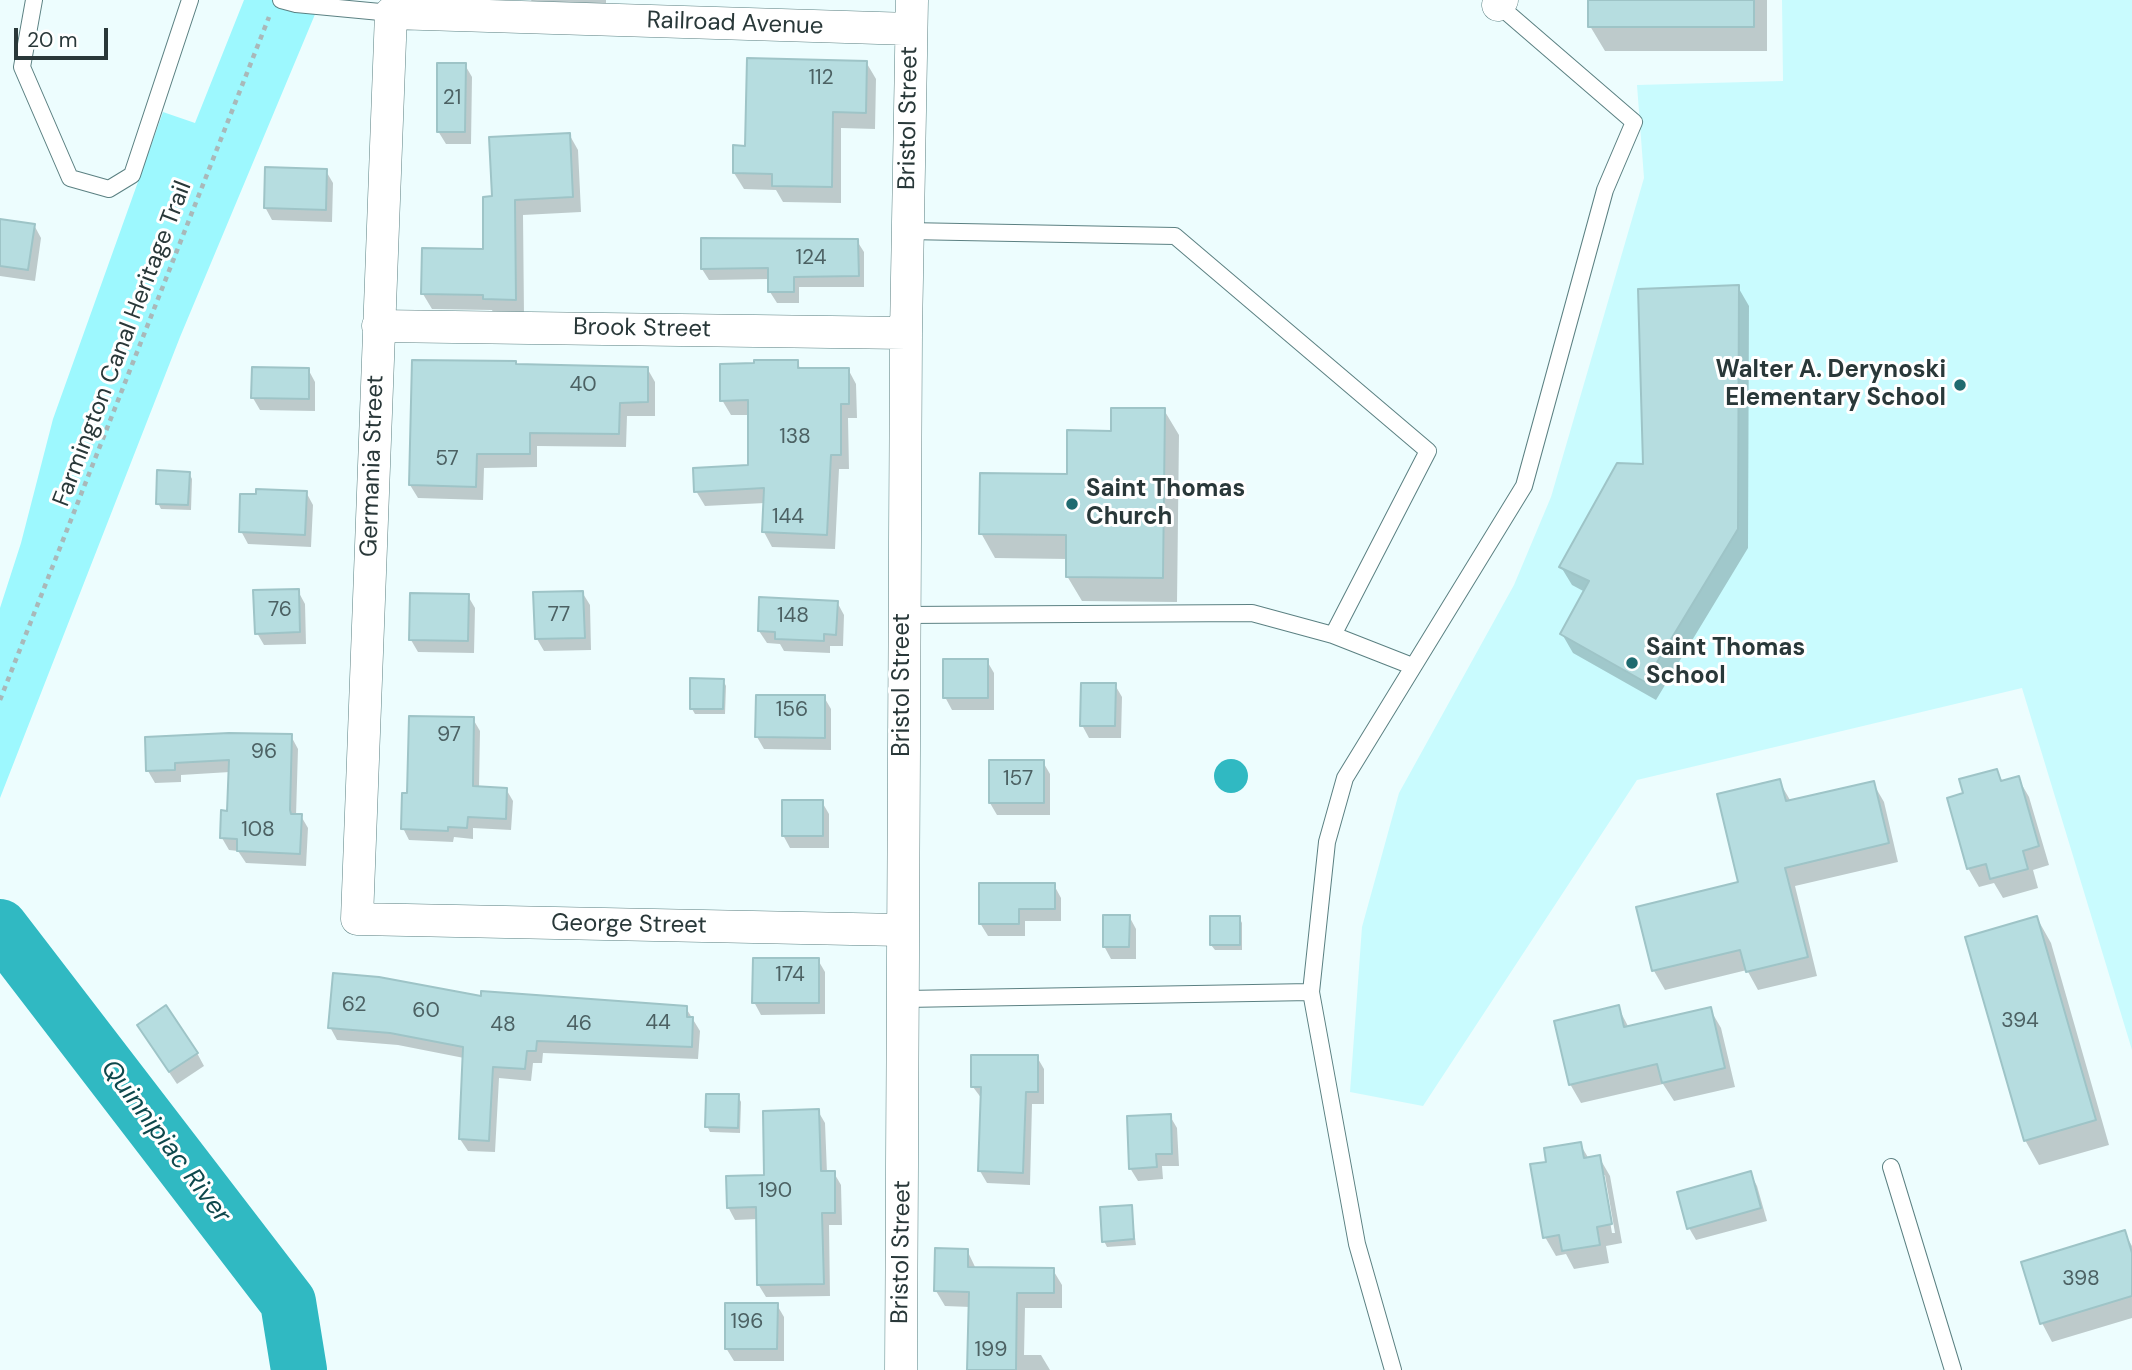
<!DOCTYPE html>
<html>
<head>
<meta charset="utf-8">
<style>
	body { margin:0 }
	#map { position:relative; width:2132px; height:1370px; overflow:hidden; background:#edfdfe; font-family:"DM Sans",sans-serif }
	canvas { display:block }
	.scale { position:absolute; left:14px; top:28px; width:94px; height:32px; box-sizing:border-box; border:4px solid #293839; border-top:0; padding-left:9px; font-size:21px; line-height:24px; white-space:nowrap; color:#293839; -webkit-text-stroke:5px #fff; paint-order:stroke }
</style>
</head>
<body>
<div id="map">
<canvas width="2132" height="1370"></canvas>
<div class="scale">20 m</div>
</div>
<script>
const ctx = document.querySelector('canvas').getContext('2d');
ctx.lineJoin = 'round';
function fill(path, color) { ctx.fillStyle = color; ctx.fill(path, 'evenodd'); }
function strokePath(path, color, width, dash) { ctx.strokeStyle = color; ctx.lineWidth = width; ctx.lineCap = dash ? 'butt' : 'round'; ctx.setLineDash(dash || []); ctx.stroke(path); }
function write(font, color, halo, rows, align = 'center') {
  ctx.font = font + ' "DM Sans",sans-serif'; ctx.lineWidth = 6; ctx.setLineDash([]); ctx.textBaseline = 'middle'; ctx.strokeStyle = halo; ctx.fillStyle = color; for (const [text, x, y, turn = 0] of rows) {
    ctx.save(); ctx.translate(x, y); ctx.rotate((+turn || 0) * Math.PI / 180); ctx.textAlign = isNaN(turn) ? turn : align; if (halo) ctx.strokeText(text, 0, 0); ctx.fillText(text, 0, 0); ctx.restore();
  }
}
const built = new Path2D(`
	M 1782,0 L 2132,0 L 2132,1050 L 2022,688 L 1637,780 L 1423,1106 L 1350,1092 L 1362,927 L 1399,793 L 1514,585 L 1551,497 L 1644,178 L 1637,85 L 1783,81 Z`);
const green = new Path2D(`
	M 244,0 L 321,0 L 180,337 L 0,798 L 0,608 L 21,543 L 53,419 L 163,112 L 195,123 Z`);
const water = new Path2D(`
	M1214 776a17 17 0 1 1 34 0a17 17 0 1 1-34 0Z`);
const shadow = new Path2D(`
	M 531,0 L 606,0 L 606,17 L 540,16 Z
	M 1590,0 L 1767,0 L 1767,51 L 1605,51 L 1590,26 Z
	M 866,62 L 876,79 L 875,129 L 841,128 L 841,203 L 783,202 L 776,190 L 744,189 L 734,173 L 747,147 Z
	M 465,65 L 472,77 L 471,144 L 446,144 L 438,131 Z
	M 569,134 L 578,150 L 581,212 L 523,215 L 524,315 L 494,314 L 492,310 L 432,309 L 423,294 L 485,251 L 493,197 Z
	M 326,171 L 333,183 L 332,222 L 272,220 L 265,207 Z
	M 0,220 L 34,225 L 41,238 L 35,281 L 0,276 Z
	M 702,240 L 857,241 L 864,252 L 864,287 L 799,287 L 799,303 L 777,303 L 770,292 L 770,279 L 709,280 L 702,269 Z
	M 1738,287 L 1749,306 L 1748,548 L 1656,700 L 1573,653 L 1562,634 L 1585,592 L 1572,585 L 1561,567 L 1645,466 Z
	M 515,362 L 517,366 L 647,368 L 655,382 L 655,416 L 627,416 L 626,447 L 537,446 L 537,467 L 484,468 L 483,500 L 418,498 L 410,485 Z
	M 797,362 L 801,370 L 848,369 L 856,384 L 857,418 L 848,418 L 849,469 L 839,469 L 835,549 L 772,547 L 764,532 L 765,503 L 705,506 L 696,491 L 750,466 L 750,415 L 731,415 L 722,400 Z
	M 308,369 L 315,382 L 315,411 L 260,410 L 253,398 Z
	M 1164,410 L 1179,435 L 1177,602 L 1082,601 L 1067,576 L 1068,559 L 995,558 L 981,533 L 1069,476 L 1113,433 Z
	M 189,473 L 192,479 L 191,510 L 161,509 L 158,503 Z
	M 306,492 L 313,505 L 311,547 L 248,544 L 241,531 Z
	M 298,591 L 305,604 L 306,644 L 264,645 L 257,633 Z
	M 582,592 L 590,605 L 591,650 L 544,651 L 537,639 Z
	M 468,596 L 475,608 L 474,653 L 418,652 L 411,640 Z
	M 837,602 L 844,615 L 843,646 L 830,646 L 830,653 L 784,651 L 780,644 L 767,643 L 759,631 Z
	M 987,661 L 994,673 L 994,710 L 952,710 L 945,697 Z
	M 723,680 L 726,686 L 725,714 L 695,714 L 692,709 Z
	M 1115,685 L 1122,697 L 1121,738 L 1089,738 L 1082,725 Z
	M 824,697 L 831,709 L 831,750 L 764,749 L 757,737 Z
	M 473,719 L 480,731 L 479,788 L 506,789 L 513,801 L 511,830 L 473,828 L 473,839 L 454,837 L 453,842 L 409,840 L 403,828 L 409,795 Z
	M 291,736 L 298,749 L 296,816 L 301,816 L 308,828 L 306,866 L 246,863 L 238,851 L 229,850 L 222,838 L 229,813 L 230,772 L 181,775 L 181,782 L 155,783 L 148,771 L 147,739 Z
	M 1043,762 L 1050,774 L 1050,815 L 997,815 L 990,803 Z
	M 1997,771 L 2003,783 L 2018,778 L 2029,797 L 2049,865 L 2033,870 L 2038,888 L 2003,898 L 1994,883 L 1979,887 L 1968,868 L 1965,794 Z
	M 1779,781 L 1790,800 L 1873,783 L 1884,802 L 1898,862 L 1795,886 L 1817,976 L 1758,990 L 1747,970 L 1665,990 L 1654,971 L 1638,909 L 1740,883 Z
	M 822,802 L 829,814 L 829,848 L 790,848 L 783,835 Z
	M 1054,885 L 1061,898 L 1061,921 L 1025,921 L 1025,936 L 988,936 L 980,923 Z
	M 1129,916 L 1136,929 L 1136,959 L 1111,959 L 1104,946 Z
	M 1239,917 L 1242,923 L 1242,950 L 1215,950 L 1211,945 Z
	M 2037,918 L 2051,943 L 2109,1145 L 2039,1165 L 2025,1140 Z
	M 818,960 L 825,972 L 825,1014 L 761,1015 L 754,1002 Z
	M 482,998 L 686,1008 L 700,1031 L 698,1059 L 543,1053 L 542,1063 L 533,1063 L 531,1081 L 499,1078 L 495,1152 L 468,1151 L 460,1139 L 464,1058 L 398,1045 L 337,1040 L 330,1027 Z
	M 1618,1007 L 1629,1028 L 1710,1009 L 1721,1028 L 1735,1087 L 1674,1101 L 1663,1084 L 1581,1103 L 1570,1084 Z
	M 146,1038 L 197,1053 L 204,1066 L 177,1084 Z
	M 1037,1057 L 1044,1069 L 1044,1104 L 1032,1104 L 1030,1185 L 987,1183 L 980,1171 L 982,1099 L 973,1087 Z
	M 738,1096 L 741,1102 L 740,1133 L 710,1132 L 707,1126 Z
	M 818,1111 L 825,1123 L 827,1173 L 834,1173 L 841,1185 L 842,1225 L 829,1225 L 830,1296 L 766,1297 L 758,1284 L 758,1219 L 735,1220 L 728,1207 L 766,1177 Z
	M 1170,1116 L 1177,1128 L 1179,1166 L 1162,1166 L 1163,1179 L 1138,1181 L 1130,1168 Z
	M 1580,1144 L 1589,1159 L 1599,1157 L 1610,1176 L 1622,1243 L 1606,1246 L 1609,1263 L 1574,1269 L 1566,1254 L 1556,1256 L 1545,1237 L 1548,1163 ZM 1602,1175 L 1605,1175 L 1615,1233 L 1612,1233 Z
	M 1750,1173 L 1757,1186 L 1767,1221 L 1696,1240 L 1689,1228 Z
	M 1131,1207 L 1136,1245 L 1107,1247 L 1104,1241 Z
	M 2124,1232 L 2132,1246 L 2132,1318 L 2052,1342 L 2042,1323 Z
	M 967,1250 L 976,1269 L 1053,1270 L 1062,1285 L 1062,1308 L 1025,1308 L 1024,1355 L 1041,1355 L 1050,1370 L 969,1370 L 970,1307 L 945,1306 L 936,1291 Z
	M 777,1305 L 784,1317 L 784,1361 L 734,1361 L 726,1348 Z`);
const river = new Path2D(`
	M 0,927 L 288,1302 L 299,1370`);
const building = new Path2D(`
	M 1588,0 L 1754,0 L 1754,27 L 1588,27 Z
	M 747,58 L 867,61 L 866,113 L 833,112 L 832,187 L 772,186 L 772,174 L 733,173 L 733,145 L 745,146 Z
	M 437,63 L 466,63 L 465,132 L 437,132 Z
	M 570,133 L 573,197 L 515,200 L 516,300 L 483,299 L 483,295 L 421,294 L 422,248 L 483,249 L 483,197 L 492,196 L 489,137 Z
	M 265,167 L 327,169 L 326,210 L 264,208 Z
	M 0,219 L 35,224 L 28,270 L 0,266 Z
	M 701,238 L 858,239 L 859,276 L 794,277 L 794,292 L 768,292 L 768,268 L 701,269 Z
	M 1739,285 L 1738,529 L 1645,682 L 1560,634 L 1589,581 L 1559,567 L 1617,463 L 1643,464 L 1638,289 Z
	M 412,360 L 516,361 L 516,364 L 648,367 L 648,402 L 620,403 L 619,434 L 530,433 L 530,454 L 477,454 L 476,487 L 409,485 Z
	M 754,360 L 798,360 L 798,368 L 849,368 L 849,404 L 841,404 L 841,455 L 831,455 L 827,535 L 762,532 L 764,488 L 694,492 L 693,468 L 748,465 L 748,400 L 720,401 L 720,364 L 754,363 Z
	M 252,367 L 309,368 L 309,399 L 251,398 Z
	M 1111,408 L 1165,408 L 1163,578 L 1066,577 L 1066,535 L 979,534 L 980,473 L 1067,474 L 1067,430 L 1111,431 Z
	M 157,470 L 190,472 L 188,505 L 156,504 Z
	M 256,489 L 307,491 L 305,535 L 239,532 L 240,494 L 256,494 Z
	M 299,589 L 300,632 L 255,634 L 253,590 Z
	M 583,591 L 585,638 L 535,639 L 533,592 Z
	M 410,593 L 469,594 L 468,641 L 409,640 Z
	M 759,597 L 838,601 L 836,635 L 824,634 L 824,641 L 775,639 L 775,632 L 758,631 Z
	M 943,659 L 988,659 L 988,698 L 943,698 Z
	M 690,678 L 724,679 L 723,709 L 690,709 Z
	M 1081,683 L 1116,683 L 1115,726 L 1080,726 Z
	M 756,695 L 825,695 L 825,738 L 755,737 Z
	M 409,716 L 474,717 L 473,786 L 507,788 L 506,819 L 468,817 L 467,828 L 448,827 L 448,831 L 401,829 L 402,793 L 407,793 Z
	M 229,733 L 292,734 L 290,810 L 291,814 L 302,814 L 300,854 L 237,851 L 237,839 L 220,838 L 221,810 L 227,811 L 229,760 L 175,763 L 175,770 L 146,771 L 145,737 Z
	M 989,760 L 1044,760 L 1044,803 L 989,803 Z
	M 1997,769 L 2001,781 L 2019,776 L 2039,846 L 2023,851 L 2028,869 L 1990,879 L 1986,864 L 1967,869 L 1947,798 L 1963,793 L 1959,779 Z
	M 1780,779 L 1786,801 L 1874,781 L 1889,843 L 1785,868 L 1808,957 L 1746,972 L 1740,950 L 1652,971 L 1636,907 L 1738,882 L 1717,794 Z
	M 782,800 L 823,800 L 823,836 L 782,836 Z
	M 979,883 L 1055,883 L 1055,909 L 1019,909 L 1019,924 L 979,924 Z
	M 1103,915 L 1130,915 L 1129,947 L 1103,947 Z
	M 1210,916 L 1240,916 L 1240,945 L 1210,945 Z
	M 2037,916 L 2096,1120 L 2024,1141 L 1965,937 Z
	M 753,958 L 819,958 L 819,1003 L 752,1003 Z
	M 333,973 L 379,977 L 481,996 L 481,991 L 687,1006 L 687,1017 L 693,1017 L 692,1047 L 537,1041 L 536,1051 L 527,1051 L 525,1069 L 493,1067 L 489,1141 L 459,1139 L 463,1047 L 390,1033 L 328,1028 Z
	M 166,1005 L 198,1053 L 169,1072 L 137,1025 Z
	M 1619,1005 L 1624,1027 L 1711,1007 L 1725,1068 L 1662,1083 L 1657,1064 L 1569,1085 L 1554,1021 Z
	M 971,1055 L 1038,1055 L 1038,1092 L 1026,1092 L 1023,1173 L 978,1171 L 981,1087 L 971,1087 Z
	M 706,1094 L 739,1094 L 738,1128 L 705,1127 Z
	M 819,1109 L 821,1171 L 835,1171 L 835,1213 L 822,1213 L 824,1284 L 757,1285 L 756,1207 L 727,1208 L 726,1176 L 764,1175 L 763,1111 Z
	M 1171,1114 L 1172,1154 L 1156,1154 L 1157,1167 L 1129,1169 L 1127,1116 Z
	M 1581,1142 L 1584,1158 L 1600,1155 L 1612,1224 L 1597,1227 L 1600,1245 L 1562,1251 L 1559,1235 L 1543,1238 L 1530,1164 L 1546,1162 L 1544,1148 Z
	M 1751,1171 L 1761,1208 L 1687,1229 L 1677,1192 Z
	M 1132,1205 L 1134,1239 L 1102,1242 L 1100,1207 Z
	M 2125,1230 L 2132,1253 L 2132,1296 L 2040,1324 L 2021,1262 Z
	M 935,1248 L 968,1249 L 968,1267 L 1054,1268 L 1054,1293 L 1017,1293 L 1016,1370 L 967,1370 L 969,1292 L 934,1291 Z
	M 725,1303 L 778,1303 L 777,1349 L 725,1349 Z`);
const path = new Path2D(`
	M 0,700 L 269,17`);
const service = new Path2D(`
	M 34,0 L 22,67 L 70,178 L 109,189 L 132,175 L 190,0
	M 281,0 L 296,4 L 391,13
	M 907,231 L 1175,236 L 1428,451 L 1333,635
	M 904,615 L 1252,613 L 1333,635 L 1412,666
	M 905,999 L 1311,992
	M 1891,1167 L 1953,1370
	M 1393,1370 L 1357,1244 L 1311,992 L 1327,842 L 1345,778 L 1524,486 L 1605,190 L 1634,122 L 1496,3`);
const minor = new Path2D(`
	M 1498,5 L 1502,0
	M 378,326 L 906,333
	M 901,930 L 357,919 L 391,13 L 911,29
	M 901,1370 L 906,333 L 912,0`);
const markers = [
	[1960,385,7,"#1f6b70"],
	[1072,504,7,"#1f6b70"],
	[1632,663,7,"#1f6b70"]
];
const numberNames = [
	["112",821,78],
	["21",452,98],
	["124",811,258],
	["40",583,385],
	["138",795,437],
	["57",447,459],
	["144",788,517],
	["76",280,610],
	["77",559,615],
	["148",793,616],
	["156",792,710],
	["97",449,735],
	["96",264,752],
	["157",1018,779],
	["108",258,830],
	["174",790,975],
	["62",354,1005],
	["60",426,1011],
	["394",2020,1021],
	["44",658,1023],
	["46",579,1024],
	["48",503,1025],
	["190",775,1191],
	["398",2081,1279],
	["196",747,1322],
	["199",991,1350]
];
const streetNames = [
	["Railroad Avenue",735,24,2],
	["Bristol Street",909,118,-89],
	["Brook Street",642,329,1],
	["Farmington Canal Heritage Trail",123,344,-69],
	["Germania Street",373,466,-88],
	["Bristol Street",903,685,-90],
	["George Street",629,925,1],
	["Bristol Street",902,1252,-89]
];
const poiNames = [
	["Walter A. Derynoski",1946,371,"right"],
	["Elementary School",1946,399,"right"],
	["Saint Thomas",1086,490],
	["Church",1086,518],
	["Saint Thomas",1646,649],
	["School",1646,677]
];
const waterNames = [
	["Quinnipiac River",165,1142,53]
];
fill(built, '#c9fbfe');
fill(green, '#9df8fe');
fill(water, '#30b9c2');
fill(shadow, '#0003');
strokePath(river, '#30b9c2', 56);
fill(building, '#b6dde0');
strokePath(building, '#9ec4c7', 2);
strokePath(service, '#5b8082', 18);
strokePath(minor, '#5b8082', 33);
strokePath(path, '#a9b8b9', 4.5, [5, 5]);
strokePath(service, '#fff', 16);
strokePath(minor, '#fff', 32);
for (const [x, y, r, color] of markers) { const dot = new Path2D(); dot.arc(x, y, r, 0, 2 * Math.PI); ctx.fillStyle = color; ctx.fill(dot); strokePath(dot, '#fff', 2.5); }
write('21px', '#4c6163', null, numberNames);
write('24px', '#293839', '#fff', streetNames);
write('bold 24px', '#293839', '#fff', poiNames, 'left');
write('italic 26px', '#0e484c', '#fff', waterNames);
</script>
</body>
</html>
